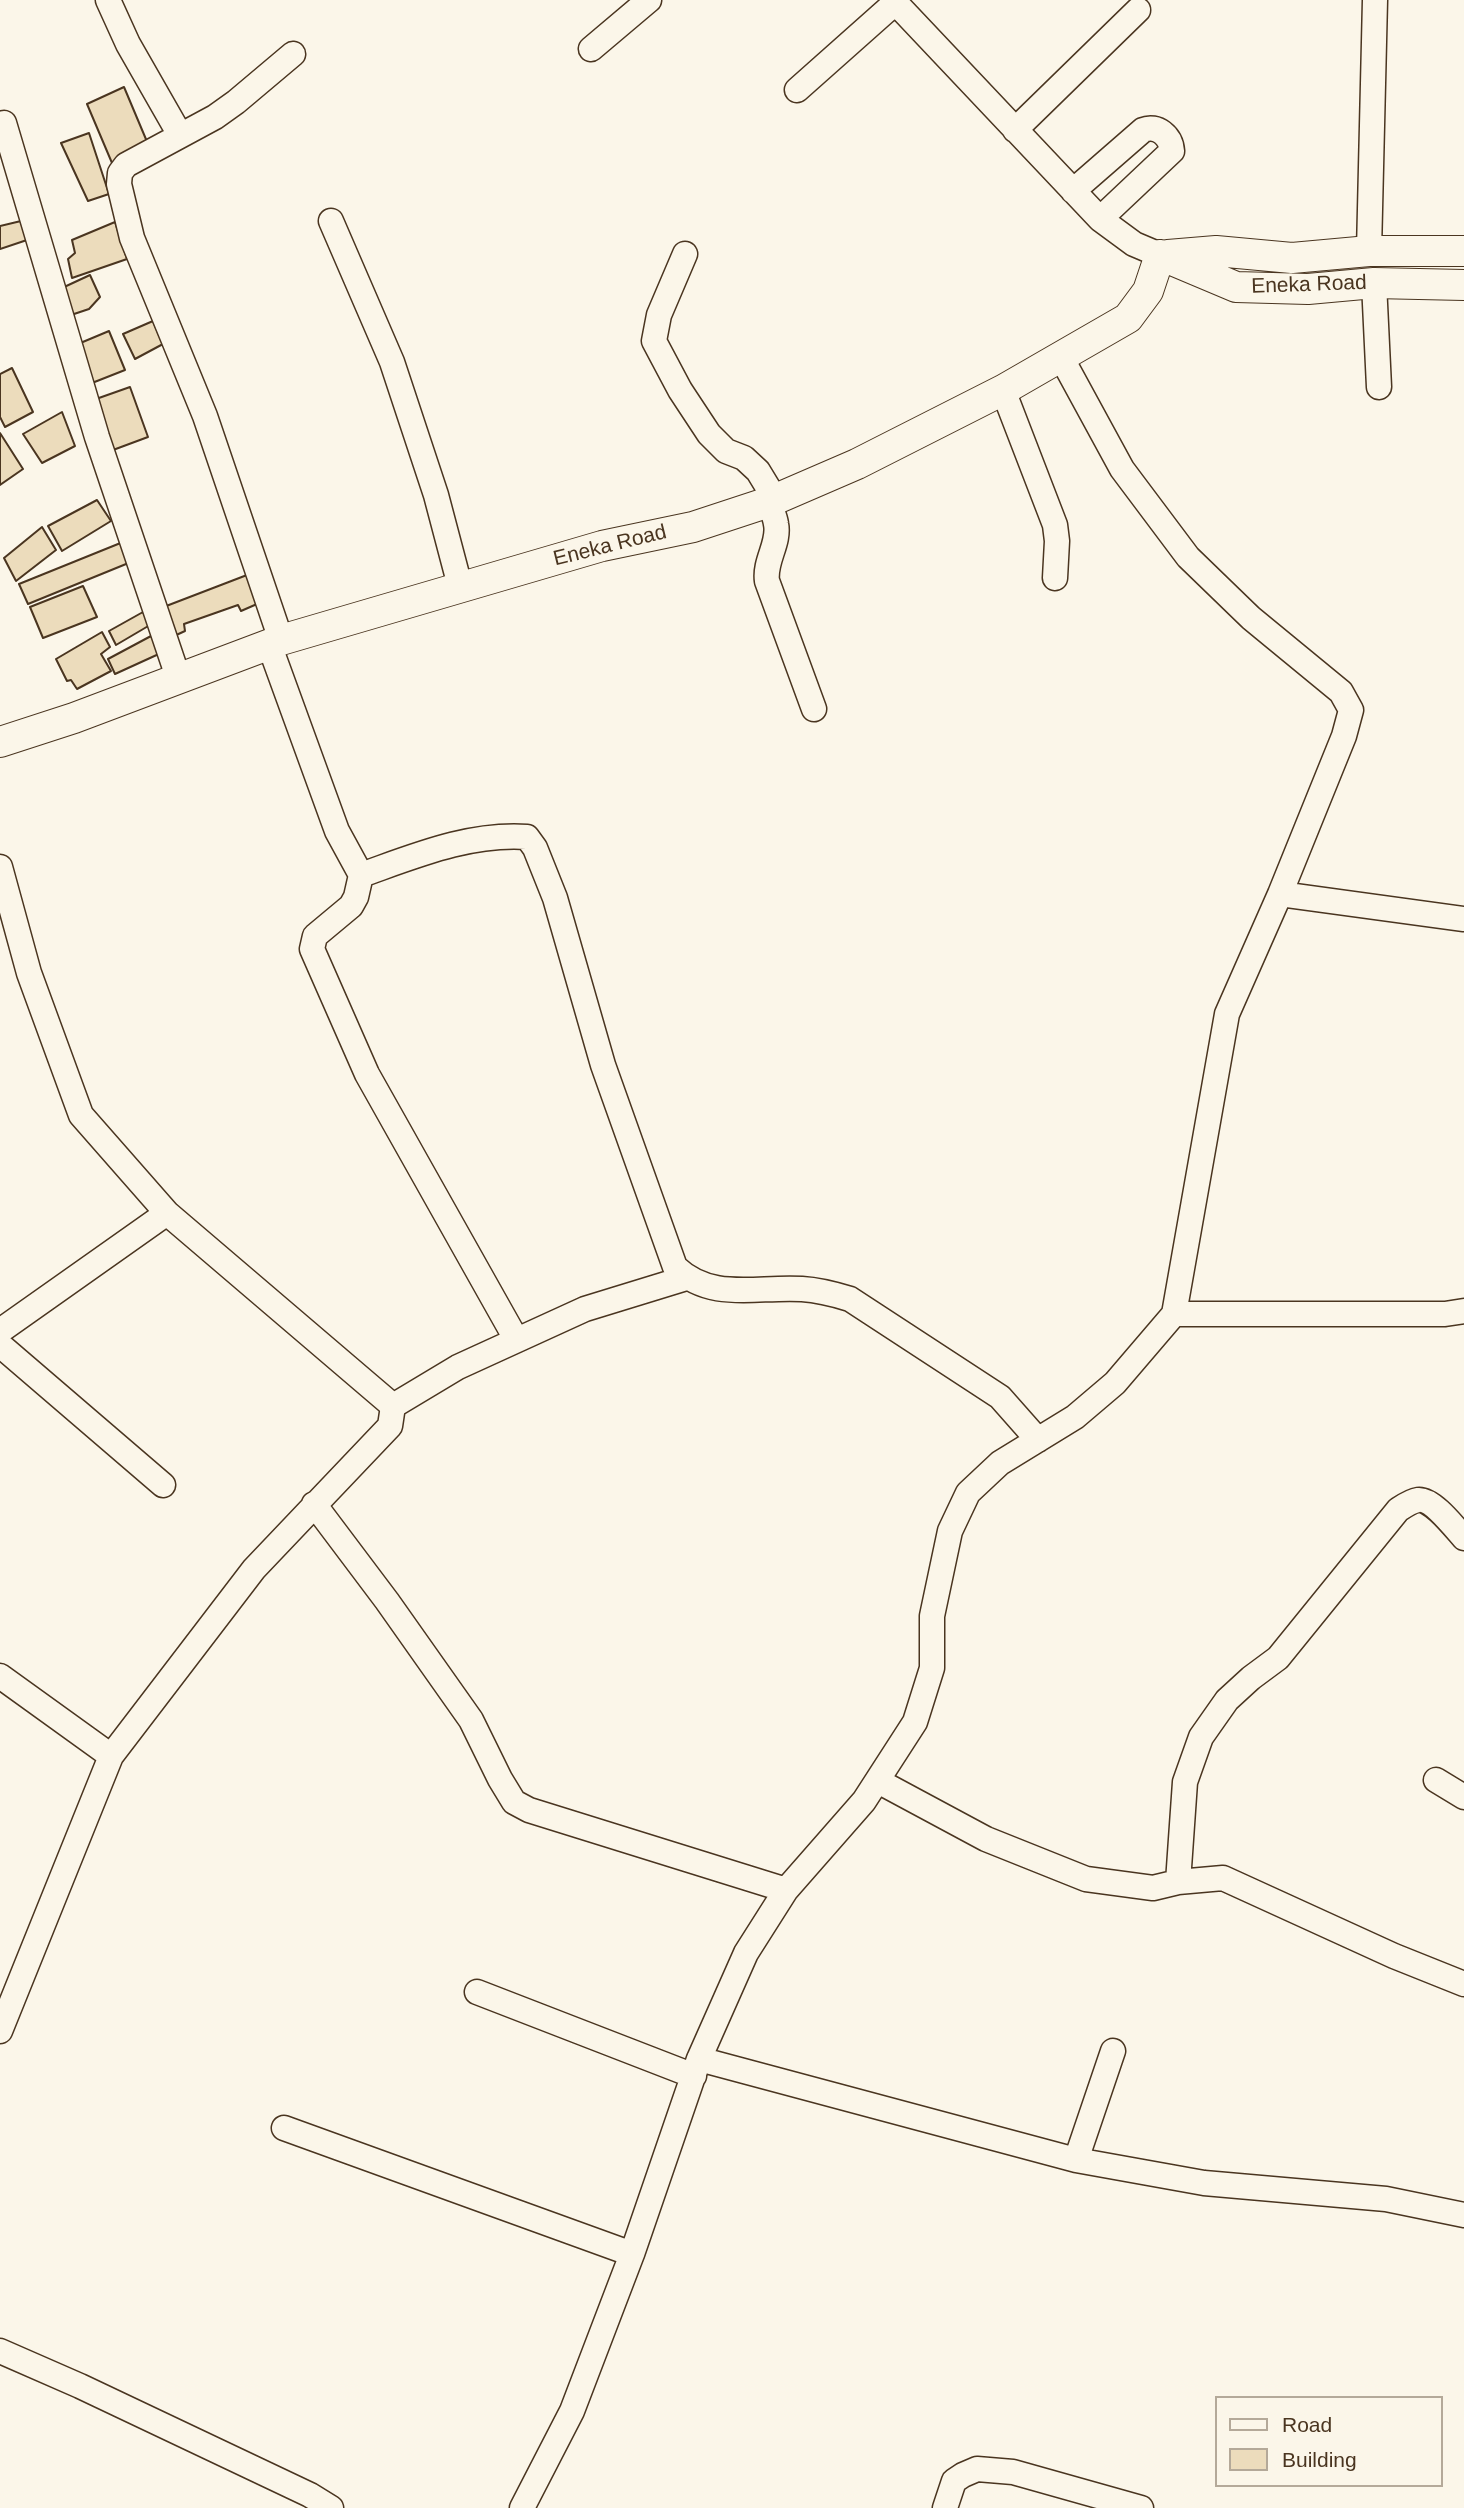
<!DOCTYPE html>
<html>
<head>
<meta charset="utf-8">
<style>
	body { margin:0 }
	#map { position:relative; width:1464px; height:2508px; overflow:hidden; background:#fbf6e9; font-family:Arial,sans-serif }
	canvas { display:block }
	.legend { position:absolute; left:1215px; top:2396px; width:228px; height:91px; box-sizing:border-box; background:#fbf6e9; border:2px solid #b4a999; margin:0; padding:9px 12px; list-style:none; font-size:21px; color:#4a3520 }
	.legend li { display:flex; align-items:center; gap:14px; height:35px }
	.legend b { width:35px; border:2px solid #b4a999 }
</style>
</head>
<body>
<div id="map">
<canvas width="1464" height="2508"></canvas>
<ul class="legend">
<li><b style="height:9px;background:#fbf6e9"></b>Road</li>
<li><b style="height:19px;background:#ecdcbc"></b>Building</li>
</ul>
</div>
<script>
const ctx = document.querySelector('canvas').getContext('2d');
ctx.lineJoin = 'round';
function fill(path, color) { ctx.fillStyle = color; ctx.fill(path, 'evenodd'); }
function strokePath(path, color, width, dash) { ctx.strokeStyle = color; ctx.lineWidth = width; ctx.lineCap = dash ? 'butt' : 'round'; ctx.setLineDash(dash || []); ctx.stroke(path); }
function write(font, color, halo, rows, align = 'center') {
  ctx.font = font + ' Arial,sans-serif'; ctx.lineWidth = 5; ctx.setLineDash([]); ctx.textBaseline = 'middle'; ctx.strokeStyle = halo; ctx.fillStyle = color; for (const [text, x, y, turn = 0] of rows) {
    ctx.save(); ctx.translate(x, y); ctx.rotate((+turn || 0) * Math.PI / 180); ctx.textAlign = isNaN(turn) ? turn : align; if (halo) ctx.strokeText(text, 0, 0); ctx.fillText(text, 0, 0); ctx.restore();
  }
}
const building = new Path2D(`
	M 124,87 L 148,144 L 112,163 L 87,104 Z
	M 89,133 L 109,194 L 88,201 L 61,143 Z
	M 21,221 L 27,240 L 0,249 L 0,226 Z
	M 115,222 L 127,259 L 72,278 L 68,259 L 75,253 L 72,240 Z
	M 90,275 L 100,297 L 89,309 L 71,315 L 62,288 Z
	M 153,321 L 163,344 L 135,359 L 123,334 Z
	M 109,331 L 125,370 L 92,383 L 78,344 Z
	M 12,368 L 33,412 L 5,427 L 0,417 L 0,374 Z
	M 130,387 L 148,437 L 113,450 L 96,399 Z
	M 62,412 L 75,446 L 42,463 L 23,434 Z
	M 0,433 L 23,469 L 0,485 Z
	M 97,500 L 111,521 L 62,551 L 48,526 Z
	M 42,527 L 56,550 L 16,581 L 4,558 Z
	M 123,542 L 131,562 L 28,604 L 19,584 Z
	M 247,575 L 257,604 L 241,611 L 238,605 L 184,624 L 185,631 L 172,637 L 161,608 Z
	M 83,586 L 97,617 L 43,638 L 30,607 Z
	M 143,612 L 150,625 L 116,645 L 109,631 Z
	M 102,632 L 110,647 L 101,654 L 111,671 L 77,689 L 71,680 L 67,681 L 56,659 Z
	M 151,636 L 161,653 L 115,674 L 108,659 Z`);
const minor = new Path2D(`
	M 108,0 L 128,44 L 180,135
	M 893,0 L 1100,219 L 1134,244 L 1160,255
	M 591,49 L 649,0
	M 797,90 L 896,2
	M 4,123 L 97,437 L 178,677
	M 1015,130 L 1138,10
	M 1073,191 L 1143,130 C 1157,124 1171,136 1172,151 L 1100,219
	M 331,221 L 392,362 L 436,495 L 460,586
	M 1369,251 L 1375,0
	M 685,254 L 659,315 L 654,341 L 680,390 L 709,434 L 726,451 L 744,458 L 758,471 L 775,499
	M 1374,283 L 1379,387
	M 1003,390 L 1055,525 L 1057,541 L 1055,578
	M 769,502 C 771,509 775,516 776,524 C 780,543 764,561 767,581 L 814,709
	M 281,640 L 205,416 L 132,238 L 119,184 L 120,173 L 126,165 L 215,117 L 236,102 L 293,54
	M 269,644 L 337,831 L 361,875 L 356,897 L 351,906 L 315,936 L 312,949 L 367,1074 L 516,1339
	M 0,867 L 29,973 L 81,1115 L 167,1213 L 393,1406 L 390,1426 L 254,1569 L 111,1756 L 0,2031
	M 361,875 C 415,856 469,833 527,837 L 535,848 L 555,898 L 603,1065 L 675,1267 C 712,1302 756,1286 802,1289 C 819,1290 834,1294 850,1299 L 1000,1397 L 1038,1440
	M 1280,894 L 1464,919
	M 1174,1314 L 1445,1314 L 1464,1311
	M 0,1331 L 167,1213
	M 0,1345 L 163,1485
	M 393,1406 L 458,1367 L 585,1309 L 686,1278
	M 314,1504 L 387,1601 L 471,1720 L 500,1779 L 514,1802 L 529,1810 L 786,1890
	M 0,1676 L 111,1756
	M 1436,1780 L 1464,1797
	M 878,1781 L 986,1839 L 1086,1879 L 1153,1888 L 1178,1882 L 1223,1878 L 1394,1956 L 1464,1984
	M 1178,1882 L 1185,1782 L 1201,1737 L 1227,1700 L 1251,1678 L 1278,1658 L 1398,1510 C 1404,1506 1411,1501 1418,1500 C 1432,1498 1455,1528 1464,1538
	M 477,1992 L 694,2076
	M 699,2059 L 1076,2160 L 1204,2183 L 1386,2199 L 1464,2215
	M 284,2128 L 632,2254
	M 1076,2160 L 1113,2051
	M 0,2351 L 80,2386 L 310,2495 L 331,2508
	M 522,2508 L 572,2411 L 632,2254 L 699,2059 L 746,1953 L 786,1890 L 864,1801 L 915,1722 L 932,1668 L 932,1616 L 950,1531 L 968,1493 L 1000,1463 L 1075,1417 L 1115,1383 L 1174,1314 L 1227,1014 L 1280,894 L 1344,736 L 1351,710 L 1341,692 L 1251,618 L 1188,557 L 1122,469 L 1061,357
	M 945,2508 L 954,2481 L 963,2475 L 977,2469 L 1013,2472 L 1141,2508`);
const major = new Path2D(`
	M 1160,255 L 1236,287 L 1308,289 L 1374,283 L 1464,285
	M 1168,255 L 1216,251 L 1292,258 L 1369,251 L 1464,251
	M 0,742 L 74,718 L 281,640 L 602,546 L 693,527 L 769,502 L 857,464 L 1003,390 L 1128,318 L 1148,291 L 1160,255`);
const streetNames = [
	["Eneka Road",1309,285,-2],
	["Eneka Road",610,546,-14]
];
fill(building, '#ecdcbc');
strokePath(building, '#4a3520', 2);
strokePath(minor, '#4a3520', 27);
strokePath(major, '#4a3520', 32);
strokePath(minor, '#fbf6e9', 24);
strokePath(major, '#fbf6e9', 30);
write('21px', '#4a3520', '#fbf6e9', streetNames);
</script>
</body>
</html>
